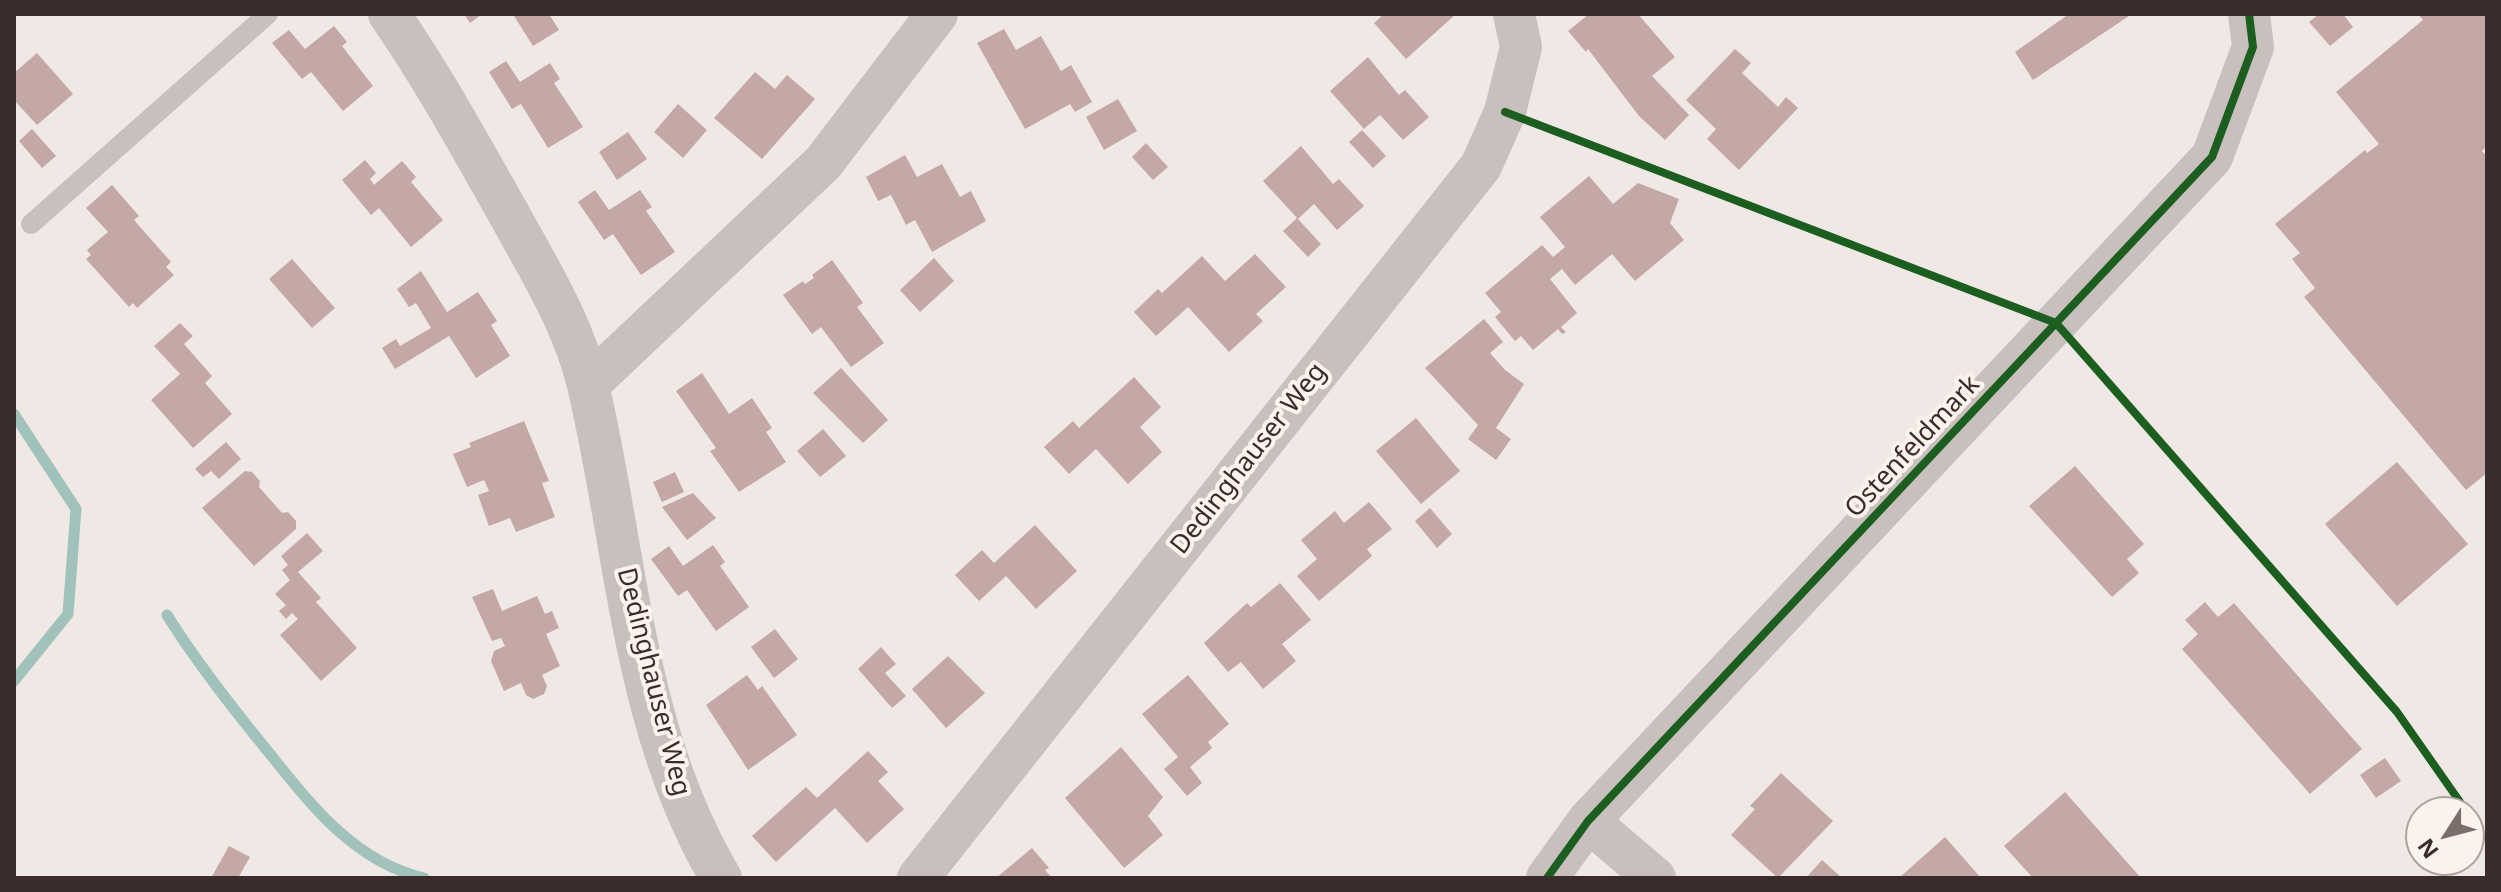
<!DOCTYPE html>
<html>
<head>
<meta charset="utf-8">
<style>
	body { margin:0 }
	#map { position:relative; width:2501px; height:892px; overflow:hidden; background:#f0e8e4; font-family:"Noto Sans",sans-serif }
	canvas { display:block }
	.frame { position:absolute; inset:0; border:16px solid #3a2c2a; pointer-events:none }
	.north { position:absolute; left:2405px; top:796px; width:80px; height:80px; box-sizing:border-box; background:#fbf1ed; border:2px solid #aea29f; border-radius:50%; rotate:234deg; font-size:22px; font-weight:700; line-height:32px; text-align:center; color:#3a2c2a }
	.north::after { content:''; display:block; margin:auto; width:28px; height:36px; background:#7a6e6b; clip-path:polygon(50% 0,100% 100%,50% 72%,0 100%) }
</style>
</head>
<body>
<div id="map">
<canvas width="2501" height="892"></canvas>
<div class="frame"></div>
<div class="north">N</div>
</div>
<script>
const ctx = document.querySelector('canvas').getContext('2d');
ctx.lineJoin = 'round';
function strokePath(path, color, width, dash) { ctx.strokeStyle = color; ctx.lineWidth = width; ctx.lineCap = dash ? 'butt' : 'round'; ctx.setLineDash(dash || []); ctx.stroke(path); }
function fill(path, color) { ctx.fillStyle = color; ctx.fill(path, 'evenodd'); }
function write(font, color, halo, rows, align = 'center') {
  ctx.font = font + ' "Noto Sans",sans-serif'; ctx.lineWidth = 8; ctx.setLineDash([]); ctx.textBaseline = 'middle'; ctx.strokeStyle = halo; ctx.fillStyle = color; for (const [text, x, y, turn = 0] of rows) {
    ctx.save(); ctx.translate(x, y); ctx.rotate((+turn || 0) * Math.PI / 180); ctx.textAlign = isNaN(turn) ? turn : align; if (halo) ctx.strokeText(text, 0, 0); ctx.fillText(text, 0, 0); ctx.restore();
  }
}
const stream = new Path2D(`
	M 14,414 L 76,509 L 68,614 L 14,681
	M 167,615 C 197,663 230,705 266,749 C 309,802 353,862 424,878`);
const building = new Path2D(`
	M 464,14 L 482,14 L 470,23 Z
	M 518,14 L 549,14 L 559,30 L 533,46 L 514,16 Z
	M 1384,14 L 1456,14 L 1406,59 L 1374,23 Z
	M 1589,14 L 1638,14 L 1675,57 L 1652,76 L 1689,115 L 1665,140 L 1639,116 L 1588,49 L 1586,52 L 1568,31 Z
	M 2069,14 L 2132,14 L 2033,80 L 2015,52 Z
	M 2319,14 L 2343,14 L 2353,27 L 2330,46 L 2309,22 Z
	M 2418,14 L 2487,14 L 2487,146 L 2482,151 L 2487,157 L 2487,473 L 2466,490 L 2304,297 L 2315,288 L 2292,259 L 2300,253 L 2275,224 L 2365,150 L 2367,153 L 2379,144 L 2336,92 L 2423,20 Z
	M 334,26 L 347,42 L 342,46 L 373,86 L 343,111 L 311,72 L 302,79 L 272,43 L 289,30 L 305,49 Z
	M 1004,29 L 1016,50 L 1041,36 L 1061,71 L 1071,65 L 1092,102 L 1075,112 L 1070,104 L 1025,129 L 977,43 Z
	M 1735,49 L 1751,63 L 1742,73 L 1778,107 L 1786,97 L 1798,108 L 1739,170 L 1707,139 L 1716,129 L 1686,100 Z
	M 37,53 L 73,94 L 37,125 L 14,100 L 14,73 Z
	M 1368,57 L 1399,95 L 1405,90 L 1429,117 L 1403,140 L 1380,115 L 1364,129 L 1330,91 Z
	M 506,61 L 520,82 L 550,63 L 560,79 L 554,83 L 583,127 L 548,148 L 521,104 L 512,109 L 489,72 Z
	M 755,72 L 775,89 L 787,75 L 815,99 L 762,159 L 714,118 Z
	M 1118,99 L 1137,131 L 1104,150 L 1086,117 Z
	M 678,104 L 707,130 L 683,158 L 654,132 Z
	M 32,129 L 56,156 L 42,168 L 19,141 Z
	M 1362,130 L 1386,156 L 1373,168 L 1349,142 Z
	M 628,132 L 647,159 L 617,180 L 599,152 Z
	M 1146,143 L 1168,167 L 1153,180 L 1132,157 Z
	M 1301,146 L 1333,184 L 1339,179 L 1364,206 L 1337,230 L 1314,204 L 1298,219 L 1263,181 Z
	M 905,155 L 917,177 L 942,164 L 960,197 L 971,191 L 986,221 L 932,252 L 915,220 L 906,225 L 891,195 L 878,201 L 866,177 Z
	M 365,160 L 376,173 L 370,179 L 374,185 L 402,161 L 416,177 L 411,182 L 443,220 L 411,247 L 379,208 L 371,215 L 342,180 Z
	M 1589,176 L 1613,204 L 1638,183 L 1679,199 L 1670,223 L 1684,240 L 1635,281 L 1612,254 L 1575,285 L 1562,269 L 1550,279 L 1577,313 L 1561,327 L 1566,332 L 1562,334 L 1558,329 L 1533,350 L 1521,336 L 1515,341 L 1495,317 L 1501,312 L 1485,293 L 1542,245 L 1553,257 L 1565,247 L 1540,217 Z
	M 112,185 L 139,216 L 134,220 L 171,262 L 166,267 L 174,275 L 137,308 L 133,303 L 129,307 L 86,259 L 91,255 L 87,250 L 108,232 L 86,208 Z
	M 595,190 L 609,210 L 640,190 L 652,207 L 646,211 L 675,252 L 641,275 L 613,234 L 604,240 L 578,202 Z
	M 1297,218 L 1321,244 L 1308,257 L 1283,231 Z
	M 1255,254 L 1286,287 L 1256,314 L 1263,321 L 1229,352 L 1188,307 L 1156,336 L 1134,312 L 1158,289 L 1162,293 L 1202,256 L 1225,281 Z
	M 934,258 L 954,281 L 920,312 L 900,290 Z
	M 292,259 L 335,308 L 312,328 L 269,279 Z
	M 832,260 L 863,303 L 857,307 L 884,343 L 851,367 L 821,327 L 812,334 L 783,295 L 803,281 L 805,284 L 814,278 L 812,275 Z
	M 421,271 L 447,312 L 478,292 L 497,321 L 491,325 L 510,356 L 476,378 L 449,336 L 395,369 L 382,348 L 396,339 L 400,346 L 431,328 L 416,303 L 409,307 L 397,289 Z
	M 1484,319 L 1503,342 L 1490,353 L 1505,370 L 1524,384 L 1496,428 L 1511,439 L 1496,460 L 1468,439 L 1478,425 L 1425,368 Z
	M 180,323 L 193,336 L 184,344 L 212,376 L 205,383 L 232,414 L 193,448 L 151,400 L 180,374 L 154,346 Z
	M 841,368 L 888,420 L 863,443 L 813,393 Z
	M 702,373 L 729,414 L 752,398 L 772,428 L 766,432 L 786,462 L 739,492 L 710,451 L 716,448 L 676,391 Z
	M 1134,377 L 1161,407 L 1140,427 L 1162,452 L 1128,484 L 1096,449 L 1069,474 L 1044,447 L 1073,421 L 1079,428 Z
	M 1416,418 L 1460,471 L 1421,504 L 1376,451 Z
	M 524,421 L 549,481 L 542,483 L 555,517 L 516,532 L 510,518 L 489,526 L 478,495 L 489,491 L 484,480 L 467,487 L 453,454 L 471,447 L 469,443 Z
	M 823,429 L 846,456 L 820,477 L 797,451 Z
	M 226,442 L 241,459 L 219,479 L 211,471 L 203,477 L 195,469 Z
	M 2397,462 L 2468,544 L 2397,606 L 2325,524 Z
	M 2075,466 L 2144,544 L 2127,559 L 2139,573 L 2112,597 L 2029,506 Z
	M 245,471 L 252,472 L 260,481 L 259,487 L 282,513 L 288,512 L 296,521 L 296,529 L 254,566 L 202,508 Z
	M 675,472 L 684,492 L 662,502 L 653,482 Z
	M 693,493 L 716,518 L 687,540 L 662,507 Z
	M 1369,502 L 1392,529 L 1367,549 L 1372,556 L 1319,601 L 1297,576 L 1317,559 L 1301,540 L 1335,511 L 1344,523 Z
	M 1430,508 L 1452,534 L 1437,548 L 1415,521 Z
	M 1035,525 L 1077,571 L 1036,609 L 1006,576 L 979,601 L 955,575 L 982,550 L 994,563 Z
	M 307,533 L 323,551 L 298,572 L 321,598 L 316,602 L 357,648 L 321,681 L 280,635 L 298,619 L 292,613 L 286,619 L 279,611 L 286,605 L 275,594 L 290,580 L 282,570 L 288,565 L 281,556 Z
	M 713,545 L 725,562 L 720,566 L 749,607 L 716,631 L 687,590 L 678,596 L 651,559 L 669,546 L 683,566 Z
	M 1280,583 L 1311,620 L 1282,644 L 1296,661 L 1263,689 L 1241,662 L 1228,672 L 1204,643 L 1247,603 L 1251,607 Z
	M 493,589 L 502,611 L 537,596 L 545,614 L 552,611 L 559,628 L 546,634 L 560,666 L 542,675 L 547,686 L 544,694 L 533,699 L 526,695 L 521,683 L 504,691 L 491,661 L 494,651 L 505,646 L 501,638 L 492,641 L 472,597 Z
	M 2205,602 L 2218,617 L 2234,603 L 2362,749 L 2310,794 L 2182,649 L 2198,634 L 2185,620 Z
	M 775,629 L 798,659 L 774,678 L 751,647 Z
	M 881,647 L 896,664 L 885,673 L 906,696 L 892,708 L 858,669 Z
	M 948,656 L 985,693 L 946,728 L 912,689 Z
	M 747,675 L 758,690 L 762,686 L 797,735 L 748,770 L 706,705 Z
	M 1188,675 L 1229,724 L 1208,742 L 1212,748 L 1190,767 L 1202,783 L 1187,796 L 1164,769 L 1178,757 L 1142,714 Z
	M 1121,747 L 1163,797 L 1148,816 L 1163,835 L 1124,868 L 1065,798 Z
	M 868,751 L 888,772 L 878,781 L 904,809 L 867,843 L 835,808 L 776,862 L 752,836 L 806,787 L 817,798 Z
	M 2385,758 L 2401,781 L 2376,798 L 2360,775 Z
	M 1781,773 L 1833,821 L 1778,878 L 1731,835 L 1755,809 L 1750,806 Z
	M 2065,792 L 2141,878 L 2033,878 L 2004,846 Z
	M 1945,837 L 1981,878 L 1899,878 Z
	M 229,846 L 250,857 L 238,878 L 211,878 Z
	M 1032,848 L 1049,868 L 1045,870 L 1052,878 L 996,878 Z
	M 1822,860 L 1842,878 L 1806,878 Z`);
const lane = new Path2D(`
	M 31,224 L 268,14`);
const street = new Path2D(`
	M 389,14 C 434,79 471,147 510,216 C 540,271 573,323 588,385 C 627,550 632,729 721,878
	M 588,385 L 823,163 L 937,14
	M 1588,821 L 1655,878
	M 918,878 L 1481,166 L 1505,112 L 1521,47 L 1514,14
	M 1547,878 L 1588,821 L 2212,157 L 2253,47 L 2249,14`);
const quiet = new Path2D(`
	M 2469,815 L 2487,841`);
const cycleway = new Path2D(`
	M 1505,112 L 2056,323 L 2397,712 L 2467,812
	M 1547,878 L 1588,821 L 2212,157 L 2253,47 L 2249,14`);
const streetNames = [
	["Ostenfeldmark",1913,447,-47],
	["Dedinghauser Weg",1249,459,-52],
	["Dedinghauser Weg",653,682,76]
];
strokePath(stream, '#a0c2bb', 11);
fill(building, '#c3a8a6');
strokePath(lane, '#c9c0bd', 20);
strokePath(street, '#c9c0bd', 42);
strokePath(quiet, '#8d6e63', 6, [12, 6]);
strokePath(cycleway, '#1b5e20', 8);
write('26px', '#3a2c2a', '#fbf1ed', streetNames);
</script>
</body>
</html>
